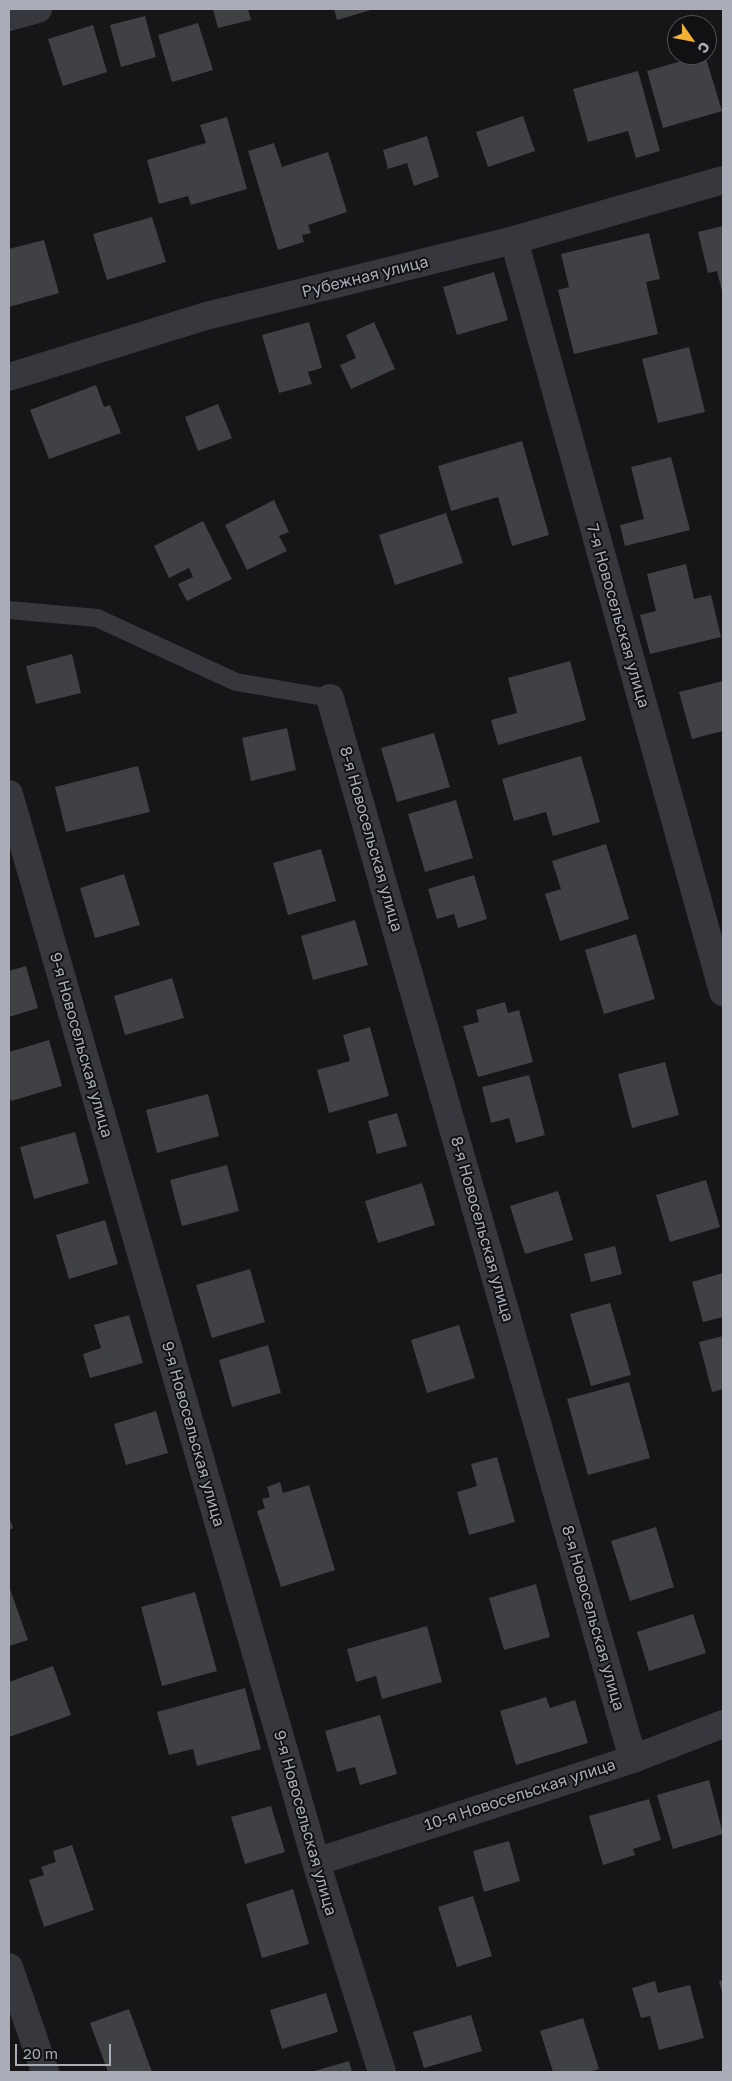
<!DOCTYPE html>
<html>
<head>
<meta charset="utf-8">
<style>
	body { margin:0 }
	#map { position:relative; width:732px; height:2081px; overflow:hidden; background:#161618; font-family:"Golos Text",sans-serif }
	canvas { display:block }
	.frame { position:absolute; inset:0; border:10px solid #a8adb8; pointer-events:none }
	.north { position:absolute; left:667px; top:15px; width:50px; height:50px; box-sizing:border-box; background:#111113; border:1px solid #4d4f55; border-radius:50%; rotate:123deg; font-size:14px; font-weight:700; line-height:20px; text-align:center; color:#a8adb8 }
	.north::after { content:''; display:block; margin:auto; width:18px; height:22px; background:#f2b134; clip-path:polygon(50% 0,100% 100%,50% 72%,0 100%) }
	.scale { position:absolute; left:15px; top:2044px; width:96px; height:22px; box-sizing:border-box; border:2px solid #a8adb8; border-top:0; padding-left:6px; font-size:15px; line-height:18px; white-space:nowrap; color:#a8adb8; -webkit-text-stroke:4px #111113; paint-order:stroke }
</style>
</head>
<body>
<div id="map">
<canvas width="732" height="2081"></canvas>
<div class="frame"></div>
<div class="north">С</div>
<div class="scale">20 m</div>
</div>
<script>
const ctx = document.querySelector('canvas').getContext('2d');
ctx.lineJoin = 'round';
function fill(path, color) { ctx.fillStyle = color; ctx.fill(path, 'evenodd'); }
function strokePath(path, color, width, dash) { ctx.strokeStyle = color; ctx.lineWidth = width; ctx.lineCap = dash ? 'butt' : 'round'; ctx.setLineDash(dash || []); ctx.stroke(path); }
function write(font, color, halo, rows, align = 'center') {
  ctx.font = font + ' "Golos Text",sans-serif'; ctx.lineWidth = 4; ctx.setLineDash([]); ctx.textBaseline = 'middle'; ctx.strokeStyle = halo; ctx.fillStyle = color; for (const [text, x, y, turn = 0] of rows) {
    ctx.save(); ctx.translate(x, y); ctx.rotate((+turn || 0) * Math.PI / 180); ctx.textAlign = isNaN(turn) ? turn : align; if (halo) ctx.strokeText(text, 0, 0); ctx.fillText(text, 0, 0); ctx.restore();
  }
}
const building = new Path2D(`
	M 213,9 L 248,9 L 251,20 L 218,28 Z
	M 334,9 L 374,9 L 337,20 Z
	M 145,16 L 156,57 L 121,67 L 110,25 Z
	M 198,23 L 213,70 L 172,82 L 158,35 Z
	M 93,25 L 107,72 L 63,86 L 48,39 Z
	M 702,55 L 705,55 L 722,111 L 663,128 L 647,71 Z
	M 638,71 L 660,151 L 636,158 L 628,131 L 588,142 L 573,89 Z
	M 523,116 L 535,151 L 488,167 L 476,132 Z
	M 227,117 L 247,189 L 191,205 L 188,196 L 159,204 L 147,160 L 206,143 L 200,125 Z
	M 427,136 L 439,177 L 414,186 L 407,163 L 388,169 L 383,150 Z
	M 274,143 L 282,167 L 328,152 L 347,212 L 308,225 L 311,233 L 302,235 L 304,242 L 278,250 L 248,151 Z
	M 152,217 L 166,262 L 107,280 L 93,234 Z
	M 723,226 L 723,295 L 717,271 L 708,273 L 698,232 Z
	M 649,233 L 660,279 L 646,282 L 658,334 L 574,354 L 558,290 L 569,287 L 561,254 Z
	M 44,240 L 59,293 L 9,307 L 9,249 Z
	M 494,272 L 508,320 L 457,335 L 443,287 Z
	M 309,322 L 322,368 L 308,372 L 312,384 L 279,393 L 262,335 Z
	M 374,322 L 395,369 L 351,389 L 340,365 L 356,358 L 346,335 Z
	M 689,347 L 705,412 L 658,423 L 642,359 Z
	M 96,385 L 104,407 L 110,405 L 121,433 L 49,459 L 30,410 Z
	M 218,404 L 232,438 L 198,451 L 185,417 Z
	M 522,441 L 549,535 L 512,546 L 498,497 L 451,511 L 438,466 Z
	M 671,457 L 690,530 L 625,546 L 620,525 L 644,519 L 631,467 Z
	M 274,500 L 289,532 L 279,536 L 287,551 L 247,570 L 225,525 Z
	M 446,513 L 463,563 L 395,585 L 379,535 Z
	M 203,521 L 232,579 L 187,601 L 178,584 L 193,577 L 189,568 L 169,578 L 154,546 Z
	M 686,564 L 694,599 L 711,595 L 721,637 L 650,654 L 640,615 L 656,611 L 647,574 Z
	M 72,654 L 81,693 L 36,704 L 26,666 Z
	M 570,661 L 586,720 L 498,745 L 491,720 L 517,713 L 508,678 Z
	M 723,681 L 723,731 L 692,739 L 679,692 Z
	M 287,728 L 296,770 L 251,781 L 242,738 Z
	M 434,733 L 450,787 L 397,802 L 381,748 Z
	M 581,756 L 600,822 L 553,836 L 546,812 L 514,821 L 502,779 Z
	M 138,766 L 150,812 L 66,832 L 55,787 Z
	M 456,800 L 473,858 L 425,872 L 408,814 Z
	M 606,844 L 629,919 L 560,941 L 545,894 L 561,889 L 552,861 Z
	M 321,849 L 336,901 L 288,915 L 273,863 Z
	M 124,874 L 140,925 L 95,938 L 80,888 Z
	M 474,875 L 487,919 L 458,928 L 454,914 L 437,919 L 428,889 Z
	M 355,920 L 368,965 L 313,980 L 301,936 Z
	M 636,934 L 655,999 L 604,1014 L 585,950 Z
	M 26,966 L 38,1008 L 9,1017 L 9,971 Z
	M 172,978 L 184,1018 L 125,1035 L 114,996 Z
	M 505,1002 L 508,1013 L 519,1010 L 533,1062 L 478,1077 L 463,1026 L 479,1022 L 476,1010 Z
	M 370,1027 L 389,1096 L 329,1113 L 317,1070 L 350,1061 L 343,1035 Z
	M 49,1040 L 62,1086 L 11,1101 L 9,1093 L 9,1052 Z
	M 665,1062 L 679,1115 L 632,1128 L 618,1074 Z
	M 529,1075 L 545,1135 L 516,1143 L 509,1118 L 491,1123 L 482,1087 Z
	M 208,1094 L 219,1136 L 157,1153 L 146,1110 Z
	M 397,1113 L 407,1146 L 377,1154 L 368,1121 Z
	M 75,1132 L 89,1183 L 34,1199 L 20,1147 Z
	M 227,1165 L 239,1211 L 182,1226 L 170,1180 Z
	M 706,1180 L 720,1227 L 670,1242 L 656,1195 Z
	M 422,1183 L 435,1225 L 378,1243 L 365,1201 Z
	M 558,1191 L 573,1240 L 525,1254 L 510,1206 Z
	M 105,1220 L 118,1264 L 69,1279 L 56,1235 Z
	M 615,1246 L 622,1274 L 591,1282 L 584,1254 Z
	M 250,1269 L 265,1322 L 212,1338 L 196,1285 Z
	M 723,1273 L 723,1317 L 703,1322 L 692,1282 Z
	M 610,1303 L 631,1375 L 591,1386 L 570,1314 Z
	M 129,1315 L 143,1363 L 90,1378 L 83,1354 L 101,1348 L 94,1325 Z
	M 459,1325 L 475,1378 L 427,1393 L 411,1340 Z
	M 723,1336 L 723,1389 L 712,1392 L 699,1342 Z
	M 268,1345 L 281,1393 L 232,1407 L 219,1360 Z
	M 629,1382 L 650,1458 L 588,1475 L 567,1399 Z
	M 156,1411 L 168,1453 L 126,1465 L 114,1424 Z
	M 497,1457 L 515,1522 L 469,1535 L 457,1492 L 477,1486 L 471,1464 Z
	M 280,1482 L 283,1493 L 309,1485 L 335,1570 L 281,1587 L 257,1511 L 265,1508 L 262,1499 L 270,1497 L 267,1487 Z
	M 9,1517 L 13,1528 L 9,1530 Z
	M 656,1527 L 674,1587 L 630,1601 L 611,1541 Z
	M 536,1584 L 550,1637 L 504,1650 L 489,1598 Z
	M 9,1586 L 28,1640 L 9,1646 Z
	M 195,1592 L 217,1671 L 162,1686 L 141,1607 Z
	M 693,1614 L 706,1653 L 649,1671 L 637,1632 Z
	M 427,1626 L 442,1682 L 382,1699 L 376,1676 L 356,1682 L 347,1649 Z
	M 53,1666 L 71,1715 L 9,1737 L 9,1682 Z
	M 245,1688 L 261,1749 L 197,1766 L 193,1749 L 169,1755 L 157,1712 Z
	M 546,1697 L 550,1708 L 575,1700 L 588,1743 L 516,1765 L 500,1711 Z
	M 380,1715 L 397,1774 L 360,1785 L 355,1767 L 337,1772 L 325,1731 Z
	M 709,1780 L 723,1834 L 673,1849 L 657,1795 Z
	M 649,1799 L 661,1840 L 633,1849 L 635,1855 L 603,1865 L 589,1816 Z
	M 271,1806 L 285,1852 L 245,1864 L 231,1817 Z
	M 509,1841 L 520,1881 L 484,1892 L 473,1851 Z
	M 72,1845 L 94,1910 L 44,1927 L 29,1880 L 44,1875 L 41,1867 L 56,1862 L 53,1851 Z
	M 293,1889 L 309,1944 L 262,1958 L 246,1904 Z
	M 473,1896 L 492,1956 L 457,1967 L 438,1907 Z
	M 723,1980 L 723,1995 L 719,1981 Z
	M 655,1981 L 658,1993 L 690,1985 L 704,2038 L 659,2050 L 650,2016 L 641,2018 L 632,1988 Z
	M 326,1993 L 338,2032 L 282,2049 L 270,2010 Z
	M 129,2009 L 152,2072 L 108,2072 L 90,2023 Z
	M 471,2015 L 482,2051 L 424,2068 L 413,2032 Z
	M 583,2018 L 599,2069 L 590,2072 L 553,2072 L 540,2031 Z
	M 349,2061 L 352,2072 L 311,2072 Z`);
const lane = new Path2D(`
	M 9,610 L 97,618 L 236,682 L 330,698`);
const street = new Path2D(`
	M 9,17 L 38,9
	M 514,240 L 723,992
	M 9,377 L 206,316 L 514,240 L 723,180
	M 330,698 L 633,1759
	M 9,794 L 316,1862 L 382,2072
	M 316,1862 L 633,1759 L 723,1724
	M 9,1967 L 45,2072`);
const streetNames = [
	["Рубежная улица",365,277,-14],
	["7-я Новосельская улица",618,616,74],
	["8-я Новосельская улица",371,839,74],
	["9-я Новосельская улица",81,1045,74],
	["8-я Новосельская улица",482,1229,74],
	["9-я Новосельская улица",193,1434,74],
	["8-я Новосельская улица",593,1618,74],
	["10-я Новосельская улица",520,1795,-18],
	["9-я Новосельская улица",305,1823,74]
];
fill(building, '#404145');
strokePath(lane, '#37383d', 18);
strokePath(street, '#37383d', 28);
write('16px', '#a8adb8', '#111113', streetNames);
</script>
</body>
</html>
